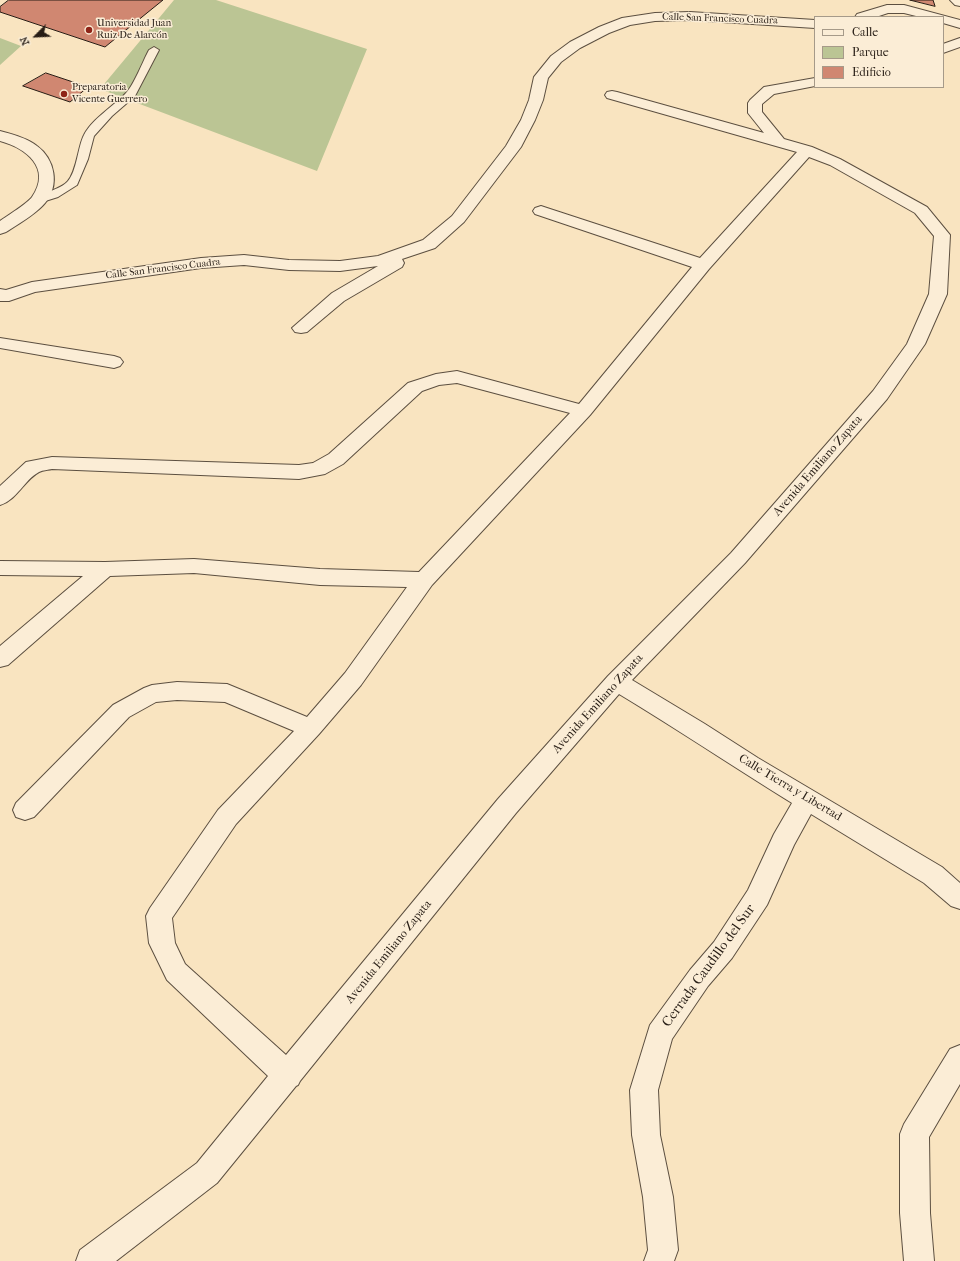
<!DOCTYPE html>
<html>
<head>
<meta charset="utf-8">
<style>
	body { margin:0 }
	#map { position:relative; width:960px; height:1261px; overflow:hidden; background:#f9e4c0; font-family:"IM FELL French Canon",serif }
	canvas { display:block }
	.legend { position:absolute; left:814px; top:16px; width:130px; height:72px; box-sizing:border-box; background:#fbedd6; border:1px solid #a69a89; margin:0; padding:5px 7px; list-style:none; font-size:12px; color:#271d15 }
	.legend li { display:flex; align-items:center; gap:8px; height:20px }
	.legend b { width:20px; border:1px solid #a69a89 }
	.north { position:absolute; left:16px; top:16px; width:40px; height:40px; -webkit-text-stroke:3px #fbedd6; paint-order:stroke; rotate:246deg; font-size:11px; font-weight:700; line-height:16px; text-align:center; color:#271d15 }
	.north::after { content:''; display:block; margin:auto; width:14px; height:18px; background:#271d15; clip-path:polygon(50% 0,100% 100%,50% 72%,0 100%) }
</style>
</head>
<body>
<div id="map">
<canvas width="960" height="1261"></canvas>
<ul class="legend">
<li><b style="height:5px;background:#fbedd6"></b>Calle</li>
<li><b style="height:11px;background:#bbc594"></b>Parque</li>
<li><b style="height:11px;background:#d08771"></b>Edificio</li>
</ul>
<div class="north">N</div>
</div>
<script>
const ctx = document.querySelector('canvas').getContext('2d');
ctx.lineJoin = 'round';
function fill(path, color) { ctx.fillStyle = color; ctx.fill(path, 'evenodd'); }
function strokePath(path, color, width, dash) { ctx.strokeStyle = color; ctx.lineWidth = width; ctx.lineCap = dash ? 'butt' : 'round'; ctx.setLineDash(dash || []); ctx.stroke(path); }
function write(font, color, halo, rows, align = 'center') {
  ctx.font = font + ' "IM FELL French Canon",serif'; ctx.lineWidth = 3; ctx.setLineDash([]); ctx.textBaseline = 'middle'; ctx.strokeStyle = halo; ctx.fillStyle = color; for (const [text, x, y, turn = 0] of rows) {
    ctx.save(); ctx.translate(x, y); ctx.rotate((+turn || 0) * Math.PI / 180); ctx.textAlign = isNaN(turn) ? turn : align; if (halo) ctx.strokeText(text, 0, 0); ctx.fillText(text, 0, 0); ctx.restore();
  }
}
const green = new Path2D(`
	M 174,0 L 216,0 L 367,49 L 317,171 L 100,89 Z
	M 0,38 L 21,46 L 0,65 Z`);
const building = new Path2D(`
	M 9,0 L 163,0 L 105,47 L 0,12 L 0,7 Z
	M 910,0 L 933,0 L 935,6 Z
	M 46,73 L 88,87 L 70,102 L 23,86 Z`);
const service = new Path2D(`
	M 154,47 L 159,50 L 135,96 L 112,116 L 94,136 L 88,159 L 77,185 L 58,197 L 39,203 L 35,202 L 34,200 C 39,193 61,190 68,181 C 77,171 78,146 84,135 C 92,119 114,106 126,93 C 134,85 143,61 149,50 Z`);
const minor = new Path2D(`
	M 950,0 L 960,0 L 960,6 L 955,5 Z
	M 887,5 L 904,5 L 960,20 L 960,28 L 943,23 L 943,17 L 920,17 L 904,13 L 888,13 L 876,17 L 855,17 L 857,14 Z
	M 690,12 L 815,20 L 815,28 L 690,20 L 655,21 L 630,25 L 609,33 L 580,48 L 561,62 L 548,78 L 543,100 L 535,120 L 521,147 L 464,222 L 435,248 L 402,259 L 404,263 L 402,267 L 344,301 L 307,332 L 301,333 L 295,332 L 292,328 L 332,293 L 378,266 L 340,271 L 289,270 L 244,265 L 201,268 L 35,292 L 9,301 L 0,301 L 0,289 L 6,290 L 32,282 L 201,258 L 244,255 L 289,260 L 340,261 L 378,256 L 423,240 L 452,216 L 506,146 L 521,120 L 529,100 L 534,77 L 551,56 L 570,42 L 599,27 L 622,18 L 655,13 Z
	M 960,38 L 960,47 L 943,53 L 943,44 Z
	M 815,78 L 815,86 L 774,94 L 762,104 L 762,112 L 784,139 L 812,147 L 840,159 L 927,207 L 950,235 L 947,294 L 925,344 L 887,399 L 745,563 L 632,680 L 705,724 L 758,758 L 942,867 L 960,883 L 960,909 L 951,906 L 924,883 L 811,814 L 794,845 L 767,905 L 732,958 L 708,986 L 672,1039 L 658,1090 L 660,1135 L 673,1197 L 678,1250 L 674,1261 L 644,1261 L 648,1250 L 643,1197 L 632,1135 L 630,1090 L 650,1025 L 690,970 L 714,942 L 748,890 L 774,834 L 792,803 C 734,767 677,729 619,694 L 516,813 L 300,1081 L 298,1085 L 296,1086 L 217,1183 L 116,1261 L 76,1261 L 80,1250 L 197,1163 L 268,1076 L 167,980 L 149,943 L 146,916 L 150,908 L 218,810 L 294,731 L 225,702 L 177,700 L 156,702 L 129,717 L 34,817 L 25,820 L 16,817 L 13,810 L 16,803 L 113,705 L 144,688 L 152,685 L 177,682 L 227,684 L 307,717 L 345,673 L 407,587 L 320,585 L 194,573 L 110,576 L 8,665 L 0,667 L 0,646 L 83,576 L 0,575 L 0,561 L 105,562 L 194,559 L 320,569 L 419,572 L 570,413 L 457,383 L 439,385 L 422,391 L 343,464 L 325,474 L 299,479 L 52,469 C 48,470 43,470 39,472 C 24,480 17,500 0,505 L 0,486 L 26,462 L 52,457 L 299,465 L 313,463 L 329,454 L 408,383 L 436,374 L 457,371 L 579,404 L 692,267 L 535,214 L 533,211 L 535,208 L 541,206 L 547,208 L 700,258 L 797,152 L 607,98 L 605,95 L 607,92 L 612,91 L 617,92 L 764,133 L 748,113 L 748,103 L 750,100 L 764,87 ZM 809,157 L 830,165 L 915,213 L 934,236 L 929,294 L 907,344 L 873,391 L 731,553 L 608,676 L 498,799 L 286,1055 L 185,964 L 175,943 L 172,918 L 236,824 L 319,734 L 361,685 L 432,585 L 590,415 L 709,269 Z
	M 0,131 C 12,134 27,138 37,146 C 55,159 60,186 45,203 C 36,214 18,224 6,232 L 0,234 L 0,221 C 7,216 28,203 32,197 C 52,168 26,148 0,141 Z
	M 0,338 L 114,356 L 120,358 L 123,362 L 120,366 L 114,368 L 0,348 Z
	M 960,1045 L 960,1084 L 929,1137 L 930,1213 L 934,1261 L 904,1261 L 900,1213 L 900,1134 L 904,1124 L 950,1049 Z`);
const markers = [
	[89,30,4,"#8f2418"],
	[64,94,4,"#8f2418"]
];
const farStreetnames = [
	["Calle San Francisco Cuadra",720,19,2],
	["Calle San Francisco Cuadra",163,269,-7]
];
const farPoinames = [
	["Universidad Juan",97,24],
	["Ruiz De Alarcón",97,36],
	["Preparatoria",72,88],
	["Vicente Guerrero",72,100]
];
const streetNames = [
	["Avenida Emiliano Zapata",818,466,-49],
	["Avenida Emiliano Zapata",598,704,-48],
	["Calle Tierra y Libertad",790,788,31],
	["Avenida Emiliano Zapata",389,952,-51]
];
const nearStreetnames = [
	["Cerrada Caudillo del Sur",709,966,-54]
];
fill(green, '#bbc594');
fill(building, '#d08771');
strokePath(building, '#271d15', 1);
strokePath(service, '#5c4f40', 2);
strokePath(minor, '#5c4f40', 2);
fill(service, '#fbedd6');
fill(minor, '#fbedd6');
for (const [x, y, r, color] of markers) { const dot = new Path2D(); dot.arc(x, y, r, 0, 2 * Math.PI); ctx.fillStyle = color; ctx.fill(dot); strokePath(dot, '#fbedd6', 1.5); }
write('10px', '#271d15', '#fbedd6', farStreetnames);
write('10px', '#271d15', '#fbedd6', farPoinames, 'left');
write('12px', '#271d15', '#fbedd6', streetNames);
write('14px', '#271d15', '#fbedd6', nearStreetnames);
</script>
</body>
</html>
